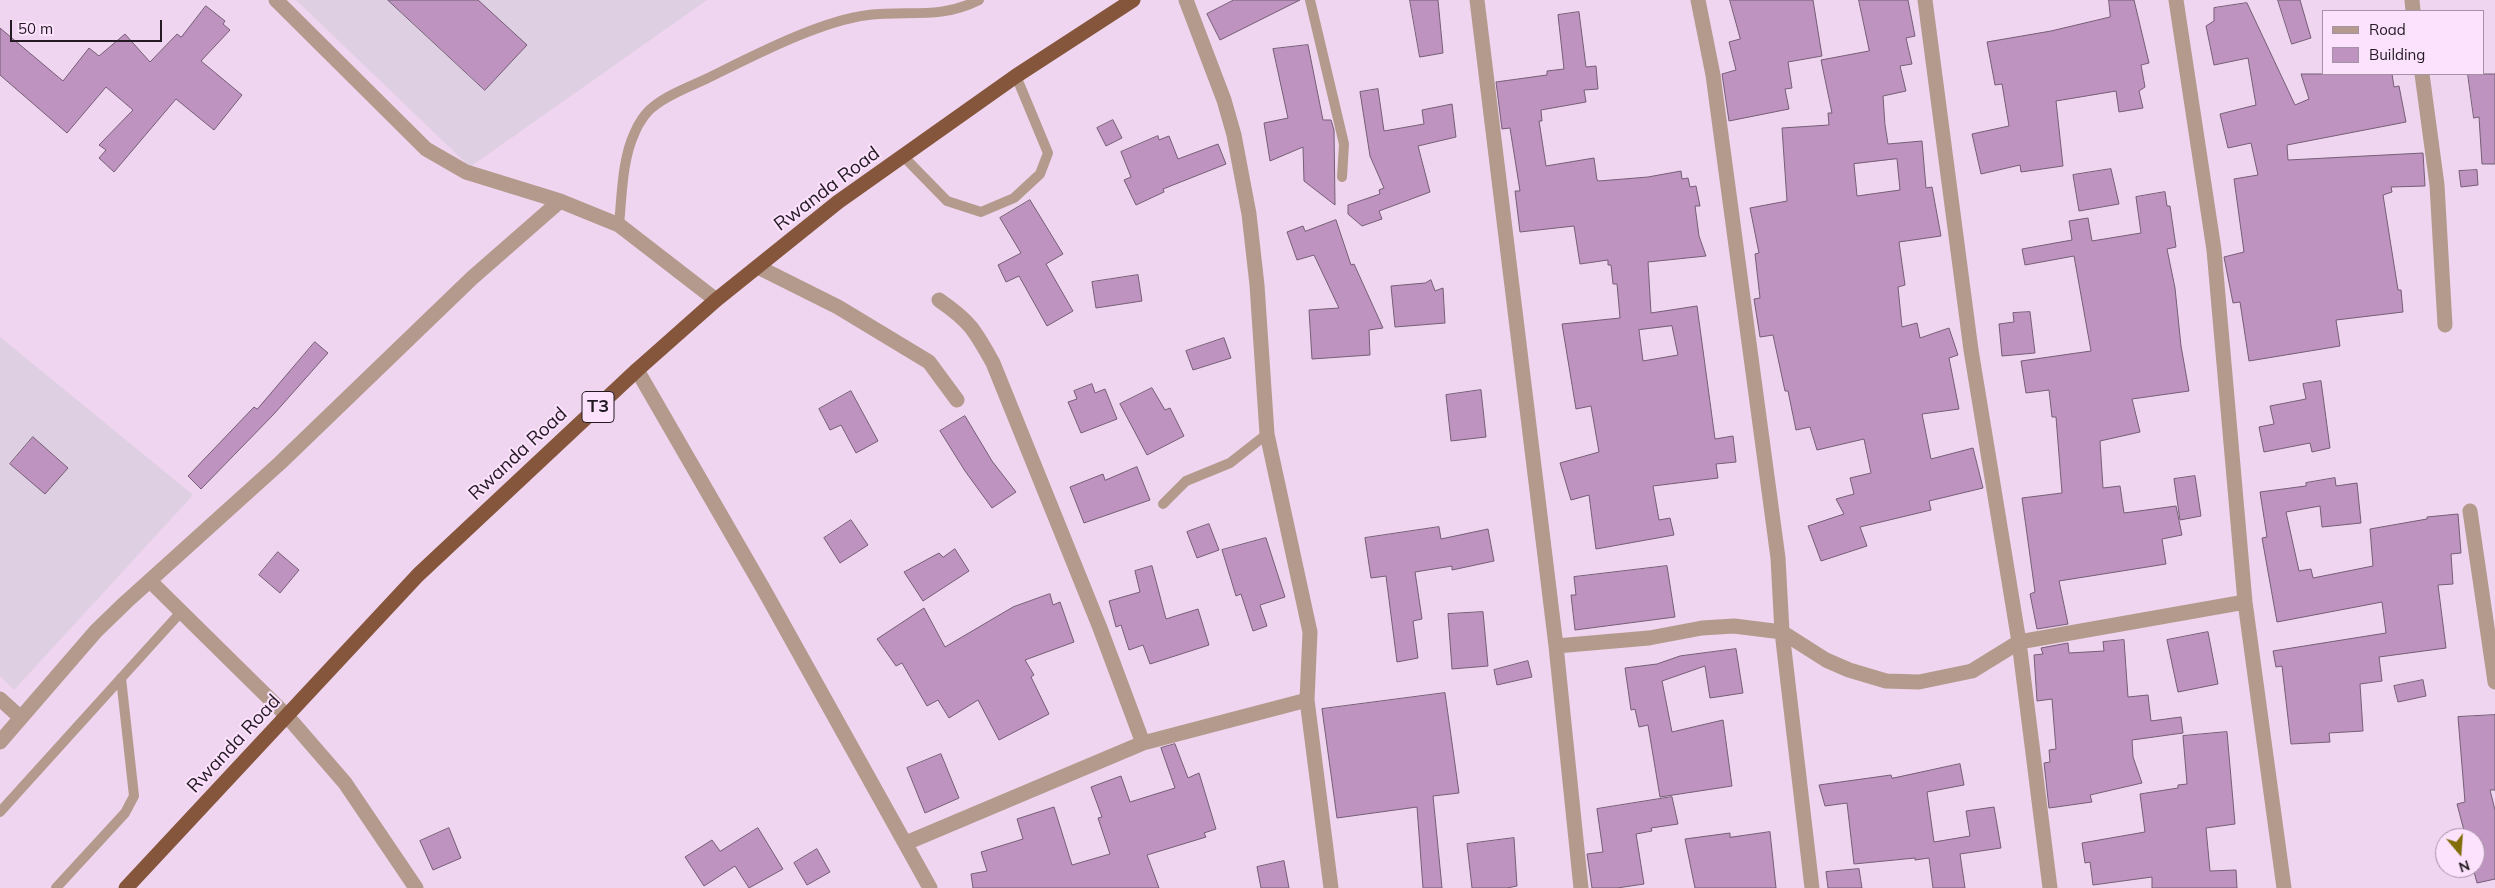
<!DOCTYPE html>
<html>
<head>
<meta charset="utf-8">
<style>
	body { margin:0 }
	#map { position:relative; width:2495px; height:888px; overflow:hidden; background:#efd5ef; font-family:Mulish,sans-serif }
	canvas { display:block }
	.legend { position:absolute; left:2322px; top:10px; width:162px; height:65px; box-sizing:border-box; background:#fce2fd; border:1px solid #a592a6; margin:0; padding:6px 9px; list-style:none; font-size:15px; color:#231a23 }
	.legend li { display:flex; align-items:center; gap:10px; height:25px }
	.legend b { width:25px; border:1px solid #a592a6 }
	.north { position:absolute; left:2435px; top:828px; width:50px; height:50px; box-sizing:border-box; background:#fce2fd; border:1px solid #a592a6; border-radius:50%; rotate:162deg; font-size:14px; font-weight:700; line-height:20px; text-align:center; color:#231a23 }
	.north::after { content:''; display:block; margin:auto; width:18px; height:22px; background:#816d09; clip-path:polygon(50% 0,100% 100%,50% 72%,0 100%) }
	.scale { position:absolute; left:10px; top:20px; width:152px; height:22px; box-sizing:border-box; border:2px solid #231a23; border-top:0; padding-left:6px; font-size:15px; line-height:18px; white-space:nowrap; color:#231a23; -webkit-text-stroke:4px #fce2fd; paint-order:stroke }
</style>
</head>
<body>
<div id="map">
<canvas width="2495" height="888"></canvas>
<ul class="legend">
<li><b style="height:6px;background:#b49a8d"></b>Road</li>
<li><b style="height:14px;background:#be93c0"></b>Building</li>
</ul>
<div class="north">N</div>
<div class="scale">50 m</div>
</div>
<script>
const ctx = document.querySelector('canvas').getContext('2d');
ctx.lineJoin = 'round';
function fill(path, color) { ctx.fillStyle = color; ctx.fill(path, 'evenodd'); }
function strokePath(path, color, width, dash) { ctx.strokeStyle = color; ctx.lineWidth = width; ctx.lineCap = dash ? 'butt' : 'round'; ctx.setLineDash(dash || []); ctx.stroke(path); }
function write(font, color, halo, rows, align = 'center') {
  ctx.font = font + ' Mulish,sans-serif'; ctx.lineWidth = 4; ctx.setLineDash([]); ctx.textBaseline = 'middle'; ctx.strokeStyle = halo; ctx.fillStyle = color; for (const [text, x, y, turn = 0] of rows) {
    ctx.save(); ctx.translate(x, y); ctx.rotate((+turn || 0) * Math.PI / 180); ctx.textAlign = isNaN(turn) ? turn : align; if (halo) ctx.strokeText(text, 0, 0); ctx.fillText(text, 0, 0); ctx.restore();
  }
}
const industrial = new Path2D(`
	M 296,0 L 707,0 L 470,167 Z
	M 0,337 L 193,495 L 14,690 L 0,676 Z`);
const building = new Path2D(`
	M 388,0 L 478,0 L 527,45 L 485,90 Z
	M 1234,0 L 1300,0 L 1220,40 L 1207,14 Z
	M 1410,0 L 1438,0 L 1443,53 L 1420,57 Z
	M 1730,0 L 1813,0 L 1822,56 L 1788,62 L 1792,88 L 1785,89 L 1789,109 L 1729,121 L 1722,74 L 1736,70 L 1729,42 L 1740,39 Z
	M 1859,0 L 1908,0 L 1915,36 L 1906,38 L 1912,64 L 1900,66 L 1906,91 L 1883,96 L 1885,125 L 1888,144 L 1922,141 L 1926,188 L 1932,187 L 1941,236 L 1899,242 L 1905,285 L 1898,287 L 1902,327 L 1917,323 L 1920,338 L 1949,328 L 1958,355 L 1949,358 L 1959,409 L 1922,414 L 1931,459 L 1973,448 L 1983,488 L 1929,501 L 1931,510 L 1860,527 L 1867,546 L 1821,561 L 1808,526 L 1844,514 L 1836,499 L 1854,494 L 1850,478 L 1871,473 L 1864,439 L 1817,450 L 1810,427 L 1796,430 L 1788,391 L 1785,391 L 1773,335 L 1760,337 L 1754,299 L 1760,298 L 1755,254 L 1759,253 L 1750,208 L 1787,201 L 1782,128 L 1829,125 L 1828,113 L 1832,113 L 1821,60 L 1869,51 ZM 1897,159 L 1900,190 L 1857,196 L 1854,164 Z
	M 2109,0 L 2134,0 L 2149,63 L 2141,65 L 2145,87 L 2139,91 L 2143,108 L 2119,112 L 2116,91 L 2056,101 L 2063,166 L 2021,172 L 2020,165 L 1981,174 L 1972,134 L 2009,126 L 2002,84 L 1995,85 L 1987,42 L 2051,31 L 2110,17 Z
	M 2278,0 L 2300,0 L 2311,38 L 2292,44 Z
	M 2247,3 L 2295,105 L 2309,99 L 2301,74 L 2392,74 L 2394,87 L 2399,86 L 2406,122 L 2287,145 L 2288,160 L 2423,153 L 2425,186 L 2391,187 L 2392,192 L 2383,195 L 2398,290 L 2401,290 L 2403,312 L 2336,320 L 2340,346 L 2249,361 L 2240,302 L 2233,303 L 2224,257 L 2244,252 L 2234,179 L 2258,175 L 2251,143 L 2228,148 L 2220,114 L 2256,105 L 2248,58 L 2214,65 L 2206,26 L 2214,21 L 2214,8 Z
	M 206,6 L 225,21 L 223,24 L 230,30 L 201,61 L 242,95 L 214,130 L 176,99 L 114,172 L 99,158 L 106,150 L 99,145 L 133,110 L 106,87 L 67,133 L 0,75 L 0,28 L 63,81 L 89,48 L 99,56 L 125,34 L 150,62 L 177,34 L 181,37 Z
	M 1579,12 L 1586,67 L 1596,66 L 1598,89 L 1584,90 L 1586,102 L 1541,110 L 1542,121 L 1539,121 L 1546,166 L 1594,158 L 1597,180 L 1599,181 L 1648,177 L 1681,171 L 1682,179 L 1688,178 L 1690,187 L 1696,186 L 1700,206 L 1695,206 L 1699,236 L 1706,256 L 1648,262 L 1651,313 L 1697,306 L 1715,439 L 1733,436 L 1736,462 L 1716,464 L 1718,478 L 1653,486 L 1659,520 L 1670,518 L 1674,535 L 1596,549 L 1589,495 L 1571,500 L 1560,463 L 1599,452 L 1591,406 L 1576,409 L 1562,324 L 1620,318 L 1617,284 L 1613,284 L 1611,265 L 1608,265 L 1608,260 L 1580,264 L 1574,226 L 1520,232 L 1515,191 L 1520,191 L 1510,128 L 1502,129 L 1496,82 L 1547,75 L 1547,71 L 1564,69 L 1558,15 ZM 1672,326 L 1678,355 L 1643,361 L 1639,330 Z
	M 1308,45 L 1323,120 L 1331,120 L 1334,130 L 1335,205 L 1304,181 L 1303,147 L 1270,161 L 1264,123 L 1288,118 L 1273,49 Z
	M 2468,74 L 2495,74 L 2495,164 L 2482,164 L 2479,117 L 2474,118 Z
	M 1378,89 L 1384,131 L 1424,124 L 1422,110 L 1452,104 L 1456,137 L 1418,146 L 1430,192 L 1379,211 L 1382,219 L 1362,226 L 1348,214 L 1348,205 L 1380,194 L 1379,190 L 1384,188 L 1370,156 L 1360,92 Z
	M 1113,120 L 1122,138 L 1106,146 L 1097,128 Z
	M 1158,136 L 1159,140 L 1169,136 L 1178,159 L 1218,144 L 1226,164 L 1163,189 L 1164,192 L 1136,205 L 1124,180 L 1131,177 L 1121,152 Z
	M 2111,169 L 2119,204 L 2079,211 L 2073,175 Z
	M 2477,170 L 2478,185 L 2461,187 L 2459,171 Z
	M 2165,192 L 2167,206 L 2170,206 L 2176,247 L 2167,249 L 2175,288 L 2181,346 L 2189,391 L 2132,399 L 2140,432 L 2100,441 L 2103,488 L 2120,486 L 2124,513 L 2176,506 L 2182,535 L 2162,539 L 2166,564 L 2059,581 L 2068,624 L 2037,629 L 2030,594 L 2035,592 L 2022,498 L 2062,493 L 2056,417 L 2052,417 L 2049,390 L 2026,393 L 2021,361 L 2091,351 L 2074,256 L 2025,265 L 2022,249 L 2072,240 L 2069,221 L 2088,218 L 2092,241 L 2141,233 L 2136,197 Z
	M 1030,200 L 1063,254 L 1046,264 L 1073,311 L 1047,326 L 1019,276 L 1006,282 L 998,265 L 1021,253 L 1000,218 Z
	M 1336,220 L 1351,265 L 1354,264 L 1383,328 L 1369,330 L 1370,355 L 1312,359 L 1309,310 L 1339,308 L 1314,255 L 1297,260 L 1287,232 L 1303,226 L 1305,231 Z
	M 1138,275 L 1142,301 L 1096,308 L 1092,282 Z
	M 1431,280 L 1435,291 L 1443,288 L 1445,323 L 1395,327 L 1391,286 L 1425,283 Z
	M 2030,312 L 2035,353 L 2002,356 L 1999,324 L 2014,322 L 2013,313 Z
	M 1224,338 L 1231,358 L 1193,370 L 1186,351 Z
	M 315,342 L 328,353 L 274,414 L 201,489 L 188,476 L 254,407 L 257,409 Z
	M 2321,381 L 2330,448 L 2312,452 L 2310,443 L 2264,452 L 2259,427 L 2274,424 L 2270,406 L 2306,399 L 2303,384 Z
	M 1092,384 L 1095,393 L 1105,389 L 1117,419 L 1081,433 L 1068,402 L 1077,399 L 1074,391 Z
	M 1152,388 L 1165,410 L 1170,408 L 1184,436 L 1147,455 L 1120,404 Z
	M 1481,390 L 1486,437 L 1451,441 L 1446,395 Z
	M 851,391 L 878,441 L 856,453 L 841,425 L 830,430 L 819,409 Z
	M 965,416 L 992,461 L 1016,492 L 992,508 L 965,471 L 940,431 Z
	M 33,437 L 68,468 L 45,494 L 10,464 Z
	M 1137,467 L 1150,500 L 1084,523 L 1070,487 L 1103,474 L 1105,480 Z
	M 2195,476 L 2201,516 L 2180,520 L 2174,479 Z
	M 2335,478 L 2336,486 L 2357,483 L 2361,523 L 2322,527 L 2320,506 L 2286,512 L 2299,571 L 2311,569 L 2313,578 L 2373,566 L 2370,529 L 2427,519 L 2427,517 L 2458,514 L 2461,553 L 2451,554 L 2453,584 L 2438,585 L 2446,648 L 2379,657 L 2382,681 L 2360,684 L 2363,731 L 2329,733 L 2330,742 L 2291,744 L 2282,666 L 2276,667 L 2273,651 L 2386,633 L 2382,602 L 2277,622 L 2262,538 L 2267,537 L 2260,492 L 2306,486 L 2306,483 Z
	M 851,520 L 868,545 L 840,563 L 824,538 Z
	M 1209,524 L 1219,550 L 1197,558 L 1187,532 Z
	M 1439,527 L 1441,539 L 1488,529 L 1494,561 L 1452,570 L 1452,566 L 1415,572 L 1422,619 L 1413,621 L 1418,658 L 1397,662 L 1386,576 L 1371,578 L 1365,538 Z
	M 1266,538 L 1285,597 L 1260,605 L 1267,626 L 1253,631 L 1241,594 L 1236,596 L 1222,550 Z
	M 955,549 L 969,571 L 923,601 L 904,572 L 939,553 L 943,557 Z
	M 278,552 L 299,570 L 280,593 L 259,575 Z
	M 1152,566 L 1166,619 L 1198,609 L 1209,645 L 1150,664 L 1143,645 L 1129,650 L 1121,625 L 1116,627 L 1109,601 L 1140,592 L 1135,571 Z
	M 1667,566 L 1675,617 L 1575,630 L 1571,595 L 1576,595 L 1574,577 Z
	M 1050,594 L 1053,605 L 1060,602 L 1074,642 L 1025,660 L 1034,675 L 1031,677 L 1049,714 L 999,740 L 978,700 L 949,718 L 938,700 L 927,706 L 902,663 L 896,666 L 877,639 L 924,608 L 945,647 L 1013,607 Z
	M 1483,612 L 1488,666 L 1452,669 L 1448,614 Z
	M 2208,632 L 2218,684 L 2178,692 L 2167,640 Z
	M 2124,640 L 2128,697 L 2148,695 L 2151,721 L 2181,717 L 2183,733 L 2132,740 L 2133,757 L 2142,783 L 2090,795 L 2092,802 L 2049,808 L 2044,763 L 2050,762 L 2049,750 L 2056,749 L 2052,699 L 2037,701 L 2034,655 L 2043,654 L 2041,648 L 2068,643 L 2069,653 L 2104,651 L 2103,642 Z
	M 1736,649 L 1743,693 L 1710,698 L 1705,666 L 1662,681 L 1672,732 L 1723,720 L 1732,786 L 1660,797 L 1648,725 L 1639,727 L 1635,709 L 1631,710 L 1625,668 L 1657,664 L 1680,656 Z
	M 1528,661 L 1532,677 L 1497,685 L 1494,670 Z
	M 2423,680 L 2426,696 L 2398,702 L 2394,686 Z
	M 1445,693 L 1459,793 L 1433,796 L 1442,888 L 1423,888 L 1417,807 L 1337,818 L 1322,709 Z
	M 2495,715 L 2495,790 L 2490,790 L 2495,810 L 2495,879 L 2477,883 L 2473,868 L 2475,868 L 2475,838 L 2466,838 L 2457,804 L 2465,802 L 2458,717 Z
	M 2227,732 L 2235,824 L 2206,828 L 2210,871 L 2236,870 L 2237,888 L 2152,888 L 2152,877 L 2093,885 L 2090,862 L 2085,863 L 2082,843 L 2145,832 L 2140,794 L 2178,788 L 2178,785 L 2187,784 L 2183,736 Z
	M 1175,744 L 1188,778 L 1199,773 L 1216,829 L 1204,833 L 1206,837 L 1147,855 L 1159,888 L 973,888 L 971,874 L 987,871 L 981,852 L 1023,839 L 1017,819 L 1054,807 L 1072,865 L 1110,854 L 1098,818 L 1102,817 L 1091,787 L 1121,776 L 1130,802 L 1175,788 L 1161,748 Z
	M 941,754 L 959,798 L 925,813 L 907,768 Z
	M 1960,764 L 1964,785 L 1927,792 L 1934,842 L 1970,836 L 1966,811 L 1994,807 L 2001,848 L 1960,854 L 1965,888 L 1933,888 L 1929,858 L 1915,860 L 1915,858 L 1854,864 L 1847,803 L 1825,806 L 1819,785 L 1891,775 L 1892,778 Z
	M 1672,797 L 1678,824 L 1651,828 L 1652,831 L 1636,834 L 1644,884 L 1617,888 L 1592,888 L 1587,854 L 1603,852 L 1597,809 Z
	M 449,828 L 461,858 L 433,870 L 420,841 Z
	M 758,828 L 783,869 L 749,888 L 735,866 L 704,886 L 685,857 L 712,840 L 720,851 Z
	M 1770,832 L 1776,888 L 1695,888 L 1685,839 L 1730,833 L 1730,837 Z
	M 1514,838 L 1517,886 L 1507,888 L 1472,888 L 1467,844 Z
	M 817,849 L 830,872 L 807,885 L 794,863 Z
	M 1284,861 L 1289,888 L 1261,888 L 1257,867 Z
	M 1859,869 L 1862,888 L 1828,888 L 1826,872 Z`);
const service = new Path2D(`
	M 1310,0 L 1344,144 L 1342,177
	M 903,156 L 947,201 L 981,212 L 1014,198 L 1040,174 L 1048,153 L 1016,76
	M 619,225 C 622,195 622,159 635,132 C 638,124 646,112 653,107 C 667,95 689,87 706,79 C 751,57 819,21 868,15 C 908,10 939,20 979,0
	M 1163,504 L 1186,481 L 1230,463 L 1267,434
	M 0,812 L 181,612
	M 56,888 L 125,813 L 134,796 L 121,678`);
const minor = new Path2D(`
	M 276,0 L 426,149 L 466,172 L 560,201 L 619,225 L 716,300
	M 1186,0 L 1224,100 L 1234,135 L 1249,214 L 1257,285 L 1267,434 L 1310,632 L 1307,700 L 1331,888
	M 1477,0 L 1556,646 L 1581,888
	M 1698,0 L 1713,75 L 1778,558 L 1782,632 L 1812,888
	M 1925,0 L 1971,350 L 2019,642 L 2050,888
	M 2176,0 L 2214,250 L 2245,602 L 2284,888
	M 2412,0 L 2413,11
	M 2422,74 L 2437,185 L 2445,325
	M 758,267 L 838,307 L 929,362 L 957,400
	M 939,300 C 971,322 975,331 993,363 L 1100,628 L 1143,743
	M 637,370 L 764,590 L 930,888
	M 2470,511 L 2495,682
	M 150,581 L 287,716 L 345,783 L 416,888
	M 1556,646 L 1649,638 L 1702,628 L 1734,626 L 1782,632 L 1826,660 L 1849,670 L 1886,681 L 1919,682 L 1972,671 L 2019,642 L 2245,602
	M 0,699 L 21,718
	M 0,742 L 96,631 L 126,602 L 280,463 L 472,278 L 560,201
	M 906,843 L 1143,743 L 1307,700`);
const trunk = new Path2D(`
	M 126,888 L 418,575 L 637,370 L 716,300 L 838,202 L 1016,76 L 1133,0`);
const shields = [
	[598,407,32]
];
const shieldNames = [
	["T3",598,407]
];
const streetNames = [
	["Rwanda Road",827,189,-37],
	["Rwanda Road",518,454,-43],
	["Rwanda Road",234,744,-47]
];
fill(industrial, '#decfe2');
fill(building, '#be93c0');
strokePath(building, '#755e75', 1);
strokePath(service, '#b49a8d', 10);
strokePath(minor, '#b49a8d', 15);
strokePath(trunk, '#86563c', 15);
for (const [x, y, w] of shields) { const box = new Path2D(); box.roundRect(x - w / 2, y - 15.5, w, 31, 4); ctx.fillStyle = '#fce2fd'; ctx.fill(box); strokePath(box, '#231a23', 1); }
write('bold 18px', '#231a23', null, shieldNames);
write('19px', '#231a23', '#fce2fd', streetNames);
</script>
</body>
</html>
